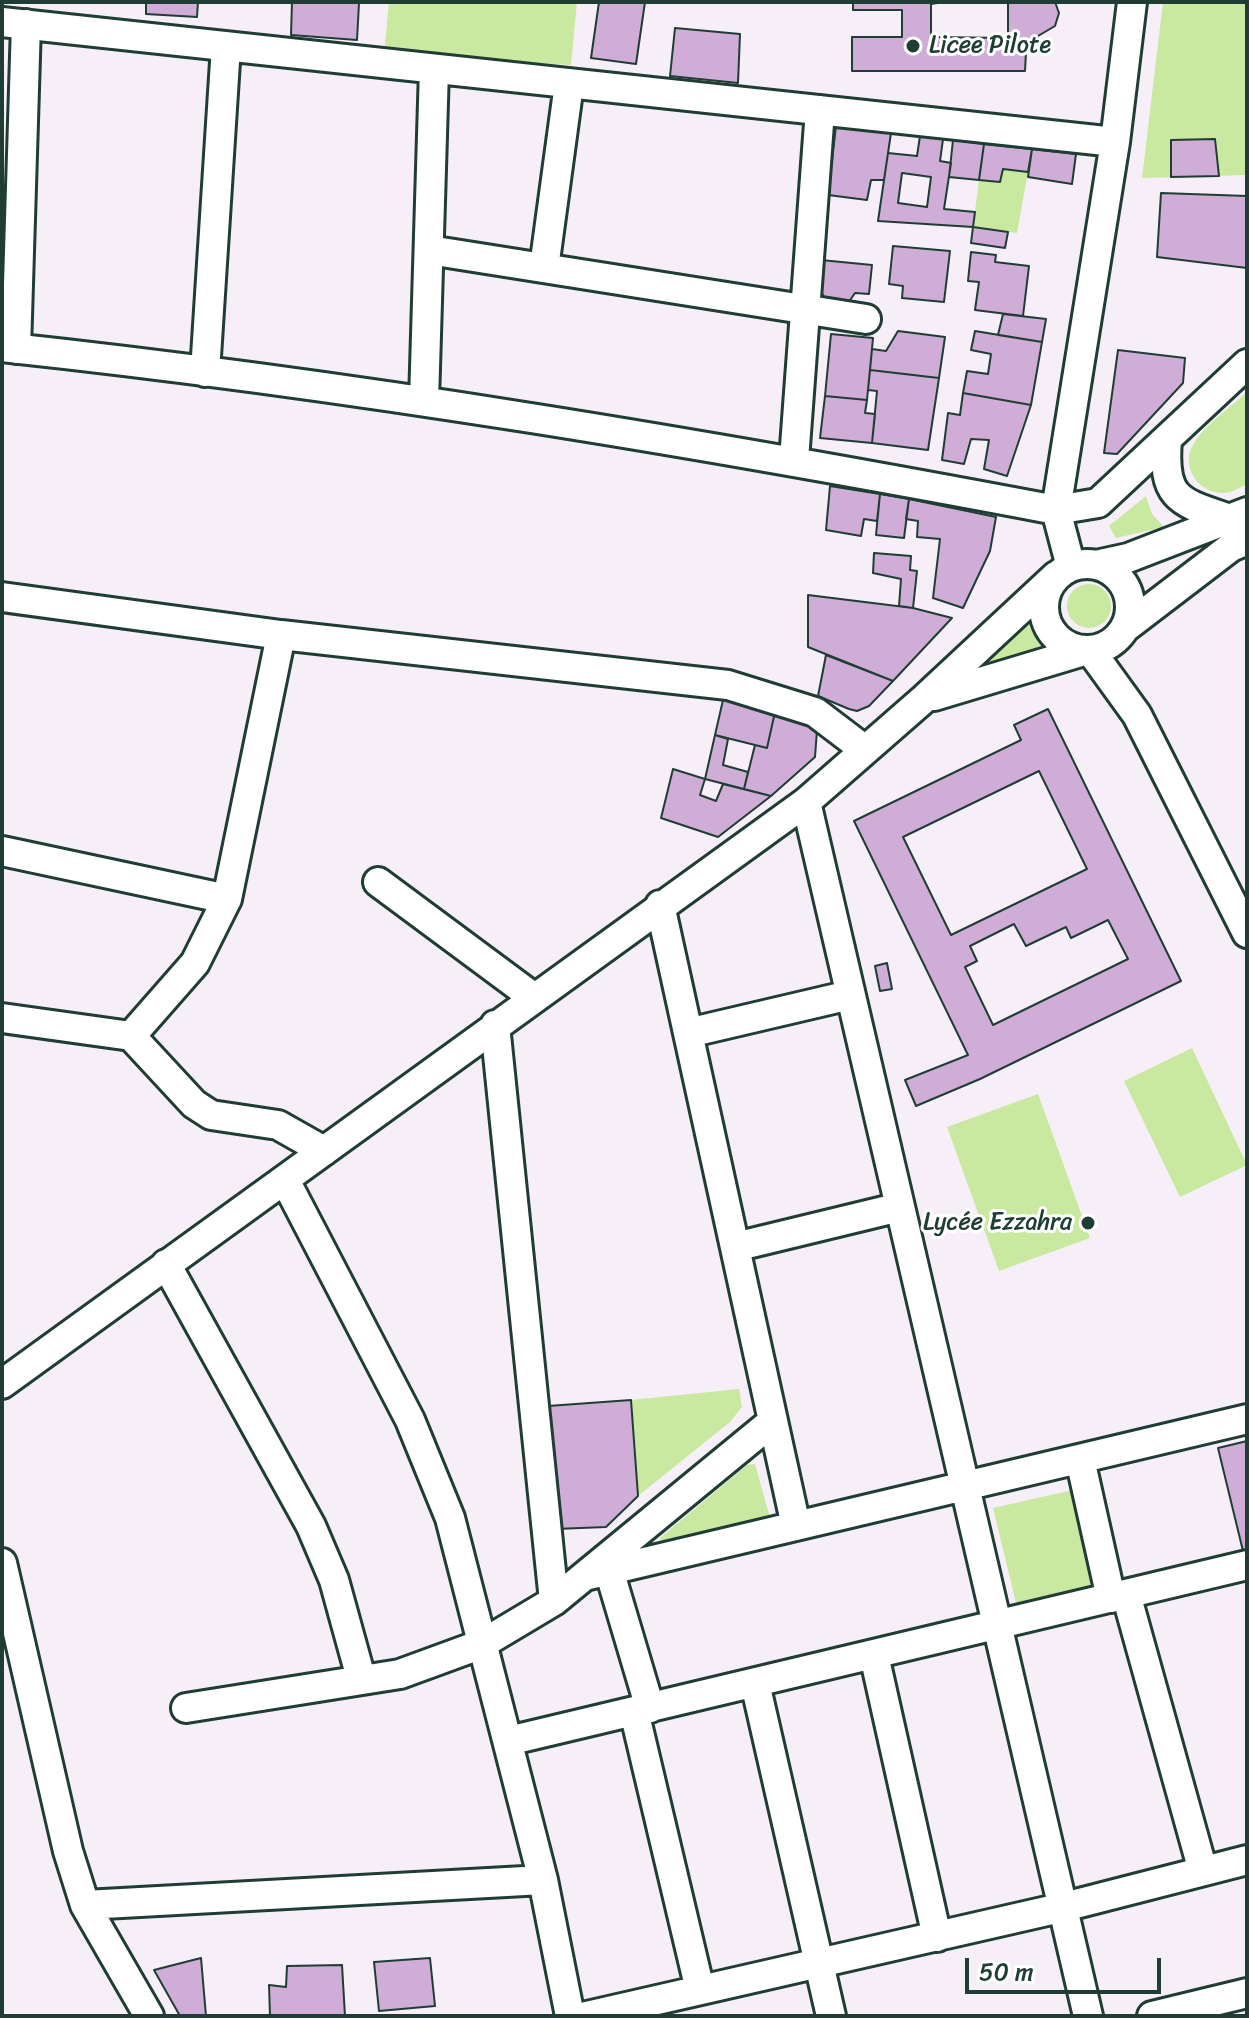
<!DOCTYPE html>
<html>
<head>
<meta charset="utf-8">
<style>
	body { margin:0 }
	#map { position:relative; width:1249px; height:2018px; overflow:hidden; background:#f6eff7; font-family:Sriracha,sans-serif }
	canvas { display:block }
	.frame { position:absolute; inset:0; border:4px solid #1f3d34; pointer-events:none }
	.scale { position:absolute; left:965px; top:1958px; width:196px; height:36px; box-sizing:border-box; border:4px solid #1f3d34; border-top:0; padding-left:10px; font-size:24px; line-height:28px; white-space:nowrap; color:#1f3d34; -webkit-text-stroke:6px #fff; paint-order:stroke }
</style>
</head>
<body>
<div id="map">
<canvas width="1249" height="2018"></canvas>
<div class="frame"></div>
<div class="scale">50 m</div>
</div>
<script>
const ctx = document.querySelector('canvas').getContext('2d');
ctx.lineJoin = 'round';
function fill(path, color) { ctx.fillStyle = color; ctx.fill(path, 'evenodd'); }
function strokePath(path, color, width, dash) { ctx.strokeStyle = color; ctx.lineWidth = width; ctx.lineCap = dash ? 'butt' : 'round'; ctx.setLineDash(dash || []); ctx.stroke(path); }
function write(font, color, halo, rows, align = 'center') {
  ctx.font = font + ' Sriracha,sans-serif'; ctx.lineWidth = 6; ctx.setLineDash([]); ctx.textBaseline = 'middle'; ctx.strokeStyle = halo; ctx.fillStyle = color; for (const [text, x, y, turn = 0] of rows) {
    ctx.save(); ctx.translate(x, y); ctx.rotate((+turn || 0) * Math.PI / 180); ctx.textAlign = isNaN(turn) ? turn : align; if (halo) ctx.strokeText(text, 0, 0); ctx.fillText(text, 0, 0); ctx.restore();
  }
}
const green = new Path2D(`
	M 389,2 L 577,2 L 571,65 L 384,54 Z
	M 1163,2 L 1247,2 L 1247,175 L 1142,178 Z
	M 1003,169 L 1028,172 L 1017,233 L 973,227 L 979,180 L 1000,182 Z
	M 1247,392 L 1247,484 C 1239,488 1232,493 1224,493 C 1199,494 1180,467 1193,445 C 1204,425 1230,408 1247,392 Z
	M 1146,496 L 1152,514 L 1164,527 L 1116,538 L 1109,526 Z
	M1067 606a22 22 0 1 1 44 0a22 22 0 1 1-44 0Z
	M 1026,622 L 1041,646 L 980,669 L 977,664 Z
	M 1192,1048 L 1247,1165 L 1180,1197 L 1124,1081 Z
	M 1038,1094 L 1090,1238 L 999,1271 L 947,1127 Z
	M 739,1389 L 742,1407 L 730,1422 L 638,1496 L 631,1400 Z
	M 755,1464 L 770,1518 L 663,1545 L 660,1538 L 747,1465 Z
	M 1073,1490 L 1095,1584 L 1016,1603 L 993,1508 Z`);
const building = new Path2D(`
	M 146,2 L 198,2 L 197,17 L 146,14 Z
	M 292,2 L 359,3 L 357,40 L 291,35 Z
	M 599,2 L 645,2 L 636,64 L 591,58 Z
	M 853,2 L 944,2 L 931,4 L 931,37 L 1008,38 L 1008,2 L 1055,2 L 1059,13 L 1055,26 L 1038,36 L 1038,52 L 1026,52 L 1025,71 L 852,71 L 852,37 L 902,37 L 902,10 L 853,10 Z
	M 675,28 L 740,34 L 738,83 L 670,76 Z
	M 836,126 L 891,133 L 884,180 L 871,180 L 867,200 L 828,195 Z
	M 920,136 L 943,139 L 940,161 L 951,163 L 944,209 L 975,212 L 973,227 L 878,221 L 888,153 L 917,156 ZM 902,173 L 931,177 L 927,207 L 898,203 Z
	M 1215,139 L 1219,176 L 1171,177 L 1171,140 Z
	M 953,140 L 984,144 L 979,180 L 949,177 Z
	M 984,144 L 1032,149 L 1028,172 L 1003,169 L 1000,182 L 979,180 Z
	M 1032,149 L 1076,154 L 1072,184 L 1028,177 Z
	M 1161,193 L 1247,196 L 1247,268 L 1157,257 Z
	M 973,227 L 1008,232 L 1005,248 L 971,243 Z
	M 893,246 L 950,251 L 944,302 L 902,298 L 903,286 L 889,284 Z
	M 971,252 L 996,255 L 995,262 L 1029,266 L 1023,316 L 975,310 L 979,282 L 968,281 Z
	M 821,260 L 872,265 L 869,294 L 855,293 L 848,303 L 827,301 L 818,288 Z
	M 1003,314 L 1046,319 L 1042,342 L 998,335 Z
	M 898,331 L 945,337 L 939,378 L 870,370 L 872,349 L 886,351 Z
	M 975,331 L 1042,342 L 1031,405 L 963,393 L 967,371 L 988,374 L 991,354 L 971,350 Z
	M 831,334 L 873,338 L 867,400 L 825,396 Z
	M 1118,350 L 1185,358 L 1183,383 L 1117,454 L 1104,453 Z
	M 870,370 L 939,378 L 928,450 L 872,443 L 877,391 L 868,390 Z
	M 963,393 L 1031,405 L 1007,476 L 984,469 L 989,440 L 971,439 L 964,464 L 942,460 L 948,413 L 960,415 Z
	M 825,396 L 867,400 L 865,413 L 875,414 L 872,443 L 820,438 Z
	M 830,486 L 880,494 L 877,521 L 864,519 L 861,536 L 826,530 Z
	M 880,494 L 909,499 L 904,538 L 876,535 Z
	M 909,499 L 996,517 L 990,551 L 963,608 L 933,598 L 940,539 L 917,537 L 918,521 L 906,519 Z
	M 874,553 L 911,556 L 910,570 L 917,571 L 913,608 L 899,606 L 901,579 L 873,573 Z
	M 808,595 L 913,608 L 952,618 L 893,681 L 808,647 Z
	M 826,655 L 893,681 L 869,706 L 857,711 L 849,709 L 818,696 Z
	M 723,700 L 775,712 L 767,748 L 715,735 Z
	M 1048,709 L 1181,981 L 980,1079 L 916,1106 L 905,1080 L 968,1055 L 854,821 L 1021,740 L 1014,725 ZM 1039,771 L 1087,869 L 951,935 L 903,837 ZM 1108,920 L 1128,959 L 993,1025 L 965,967 L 977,961 L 970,946 L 1014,924 L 1026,946 L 1066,927 L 1071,938 Z
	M 775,712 L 806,720 L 817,730 L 815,757 L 771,796 L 744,789 L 755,745 L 767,748 Z
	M 715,735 L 728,739 L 723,765 L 748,772 L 744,789 L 705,779 Z
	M 673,769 L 705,779 L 700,795 L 716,801 L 723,784 L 771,796 L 718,837 L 661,818 Z
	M 887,963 L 892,989 L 880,991 L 875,966 Z
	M 631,1400 L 638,1496 L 606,1527 L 555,1529 L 548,1406 Z
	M 1247,1441 L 1247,1550 L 1243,1551 L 1218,1448 Z
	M 201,1958 L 206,2016 L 180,2016 L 154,1970 Z
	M 430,1958 L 435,2006 L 379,2011 L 374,1962 Z
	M 342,1965 L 345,2016 L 270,2016 L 269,1985 L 286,1987 L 287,1966 Z`);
const minor = new Path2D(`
	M 2,22 L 1115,142
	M 429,250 L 866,319
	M 544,268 L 569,84
	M 2,347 C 356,385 707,444 1056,510 L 1098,503 L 1247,364
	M 16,349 L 26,24
	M 205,372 L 226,46
	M 424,401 L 434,69
	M 1167,440 C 1162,500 1180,502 1230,519
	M 794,460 L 820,110
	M1044 607a43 43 0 1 1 86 0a43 43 0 1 1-86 0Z
	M 1096,565 L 1128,558 L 1247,512
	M 1071,567 L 1056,510 L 1115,142 L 1132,2
	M 2,597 L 281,635 L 728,685 L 815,712 L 865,750
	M 1125,628 L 1231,547 L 1247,540
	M 1090,650 L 1137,715 L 1247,933
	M 934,696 L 1087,650
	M 806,802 L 1088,2016
	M 2,851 L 227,899 L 281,635
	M 378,882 L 533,997
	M 660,905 L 796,1526
	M 2,1018 L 131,1036 L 194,1104 L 211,1115 L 278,1125 L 324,1151
	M 495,1025 L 554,1601
	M 688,1033 L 850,995
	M 131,1036 L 195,963 L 227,899
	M 285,1180 L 410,1420 L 450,1518 L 543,1880 L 570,2016
	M 735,1247 L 900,1207
	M 166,1264 L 311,1526 L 334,1580 L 361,1678
	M 2,1384 L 806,802 L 925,698 L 1056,576
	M 1080,1459 L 1111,1598
	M 2,1563 L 68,1851 L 85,1905 L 149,2016
	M 609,1570 L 650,1708
	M 585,1576 L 1247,1419
	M 1126,1594 L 1203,1871
	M 874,1655 L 937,1937
	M 755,1683 L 831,2016
	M 186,1708 L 400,1674 L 482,1644 L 554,1601 L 773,1421
	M 634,1711 L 700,1990
	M 508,1741 L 1247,1565
	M 85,1905 L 543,1880
	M 587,2016 L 1060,1908 L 1247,1860
	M 1152,2016 L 1247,1993`);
const markers = [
	[913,46,8,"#1f3d34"],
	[1088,1223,8,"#1f3d34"]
];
const poiNames = [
	["Licee Pilote",929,46],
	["Lycée Ezzahra",1072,1223,"right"]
];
fill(green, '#c9e9a1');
fill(building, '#d0add6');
strokePath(building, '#1f3d34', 2);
strokePath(minor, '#1f3d34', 34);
strokePath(minor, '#fff', 28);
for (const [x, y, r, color] of markers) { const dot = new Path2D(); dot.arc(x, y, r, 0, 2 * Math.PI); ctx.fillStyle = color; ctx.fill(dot); strokePath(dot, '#fff', 3); }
write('24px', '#1f3d34', '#fff', poiNames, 'left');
</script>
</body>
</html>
